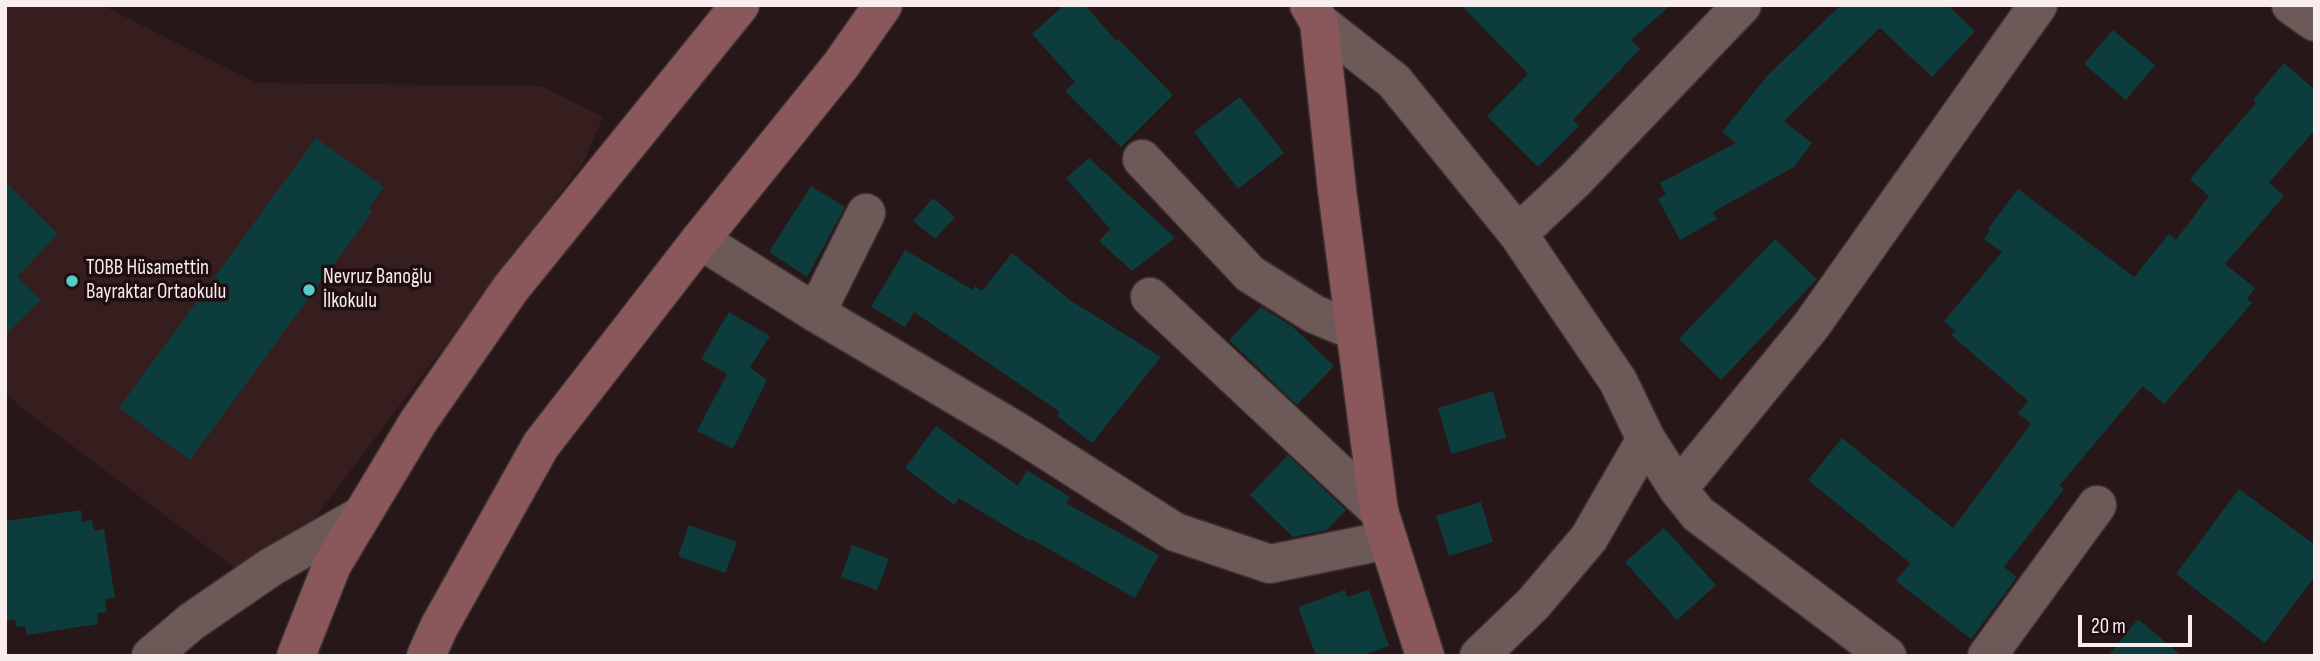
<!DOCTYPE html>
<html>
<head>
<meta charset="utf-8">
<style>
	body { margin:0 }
	#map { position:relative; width:2320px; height:661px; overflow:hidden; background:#281718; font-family:"Sofia Sans Condensed",sans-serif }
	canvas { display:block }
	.frame { position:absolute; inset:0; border:7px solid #f9ecec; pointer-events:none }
	.scale { position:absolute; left:2078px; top:615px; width:114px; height:32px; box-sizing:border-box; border:4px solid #f9ecec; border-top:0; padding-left:9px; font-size:21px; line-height:24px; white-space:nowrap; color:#f9ecec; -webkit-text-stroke:5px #1e0e0f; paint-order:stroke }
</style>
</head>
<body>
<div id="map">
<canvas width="2320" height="661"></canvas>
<div class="frame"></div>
<div class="scale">20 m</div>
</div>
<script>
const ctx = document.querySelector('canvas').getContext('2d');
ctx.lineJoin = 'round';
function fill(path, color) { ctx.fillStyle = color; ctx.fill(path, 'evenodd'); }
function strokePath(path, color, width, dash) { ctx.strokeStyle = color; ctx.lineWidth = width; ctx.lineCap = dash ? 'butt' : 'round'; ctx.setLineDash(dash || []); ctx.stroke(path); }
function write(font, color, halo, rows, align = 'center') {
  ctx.font = font + ' "Sofia Sans Condensed",sans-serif'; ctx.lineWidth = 7; ctx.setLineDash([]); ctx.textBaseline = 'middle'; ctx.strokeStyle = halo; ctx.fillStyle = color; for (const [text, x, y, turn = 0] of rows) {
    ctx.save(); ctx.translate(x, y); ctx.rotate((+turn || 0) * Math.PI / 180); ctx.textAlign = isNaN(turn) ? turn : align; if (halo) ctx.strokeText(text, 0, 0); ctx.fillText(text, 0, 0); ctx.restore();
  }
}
const built = new Path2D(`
	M 5,5 L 102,5 L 256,83 L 541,86 L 603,117 L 583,163 L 310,524 L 244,575 L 22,408 L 5,391 Z`);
const building = new Path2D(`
	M 1064,5 L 1085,5 L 1116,41 L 1118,39 L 1173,95 L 1121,147 L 1065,91 L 1075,82 L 1032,34 Z
	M 1461,5 L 1671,5 L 1631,40 L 1640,49 L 1584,108 L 1573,120 L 1579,126 L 1538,167 L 1487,116 L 1528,74 Z
	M 1841,5 L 1948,5 L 1975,31 L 1932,77 L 1880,28 L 1784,121 L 1812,143 L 1794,167 L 1713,212 L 1717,219 L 1680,240 L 1658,199 L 1666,195 L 1660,183 L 1736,143 L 1722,132 L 1768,75 Z
	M 2113,30 L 2155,65 L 2126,100 L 2084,64 Z
	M 2284,63 L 2315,90 L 2315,130 L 2269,183 L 2284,196 L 2225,264 L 2255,288 L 2247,299 L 2252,303 L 2164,404 L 2143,386 L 2059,486 L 2064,489 L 2004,567 L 2017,577 L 1971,639 L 1896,581 L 1910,563 L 1808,480 L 1842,438 L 1953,528 L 2031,424 L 2018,413 L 2028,401 L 1951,335 L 1955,331 L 1944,321 L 2002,252 L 1984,239 L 1990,230 L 1988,229 L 2018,189 L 2134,277 L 2169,234 L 2176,240 L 2209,196 L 2190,179 L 2256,103 L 2253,100 Z
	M 1240,97 L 1284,153 L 1238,189 L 1194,132 Z
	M 316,138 L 384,187 L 368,209 L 372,212 L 190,460 L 119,408 Z
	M 1089,158 L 1175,238 L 1132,271 L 1099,241 L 1110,229 L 1066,178 Z
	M 5,182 L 58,234 L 17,277 L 41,300 L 5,336 Z
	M 811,186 L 845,207 L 807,277 L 769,252 Z
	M 933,198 L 955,217 L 935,239 L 913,221 Z
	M 1775,239 L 1817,279 L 1721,380 L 1679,339 Z
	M 905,250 L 973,290 L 975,286 L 982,291 L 1012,253 L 1070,300 L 1161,357 L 1092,443 L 1057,416 L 1060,412 L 914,312 L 905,327 L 871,307 Z
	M 1261,307 L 1293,327 L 1334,366 L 1297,405 L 1229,340 Z
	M 729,312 L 770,336 L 750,367 L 767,380 L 733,449 L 697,431 L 727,374 L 701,359 Z
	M 1493,391 L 1506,438 L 1451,454 L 1438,408 Z
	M 936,426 L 1018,486 L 1027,470 L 1070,497 L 1066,503 L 1159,555 L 1135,598 L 1031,539 L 1030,541 L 959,498 L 954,505 L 905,468 Z
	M 1288,455 L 1346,510 L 1327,530 L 1293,537 L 1250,495 Z
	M 2239,489 L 2315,545 L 2315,576 L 2265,643 L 2176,574 Z
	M 1481,502 L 1493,542 L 1449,556 L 1436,516 Z
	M 81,510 L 82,522 L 92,520 L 94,531 L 104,529 L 115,598 L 105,599 L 107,612 L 97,613 L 98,624 L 27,635 L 25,626 L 16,627 L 15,620 L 5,621 L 6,521 Z
	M 689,525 L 737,542 L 725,573 L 678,556 Z
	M 1664,528 L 1716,585 L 1677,620 L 1625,562 Z
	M 852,545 L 889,559 L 877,590 L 841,577 Z
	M 1345,590 L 1347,597 L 1369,590 L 1389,646 L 1361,656 L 1316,656 L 1298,607 Z
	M 2138,619 L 2182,656 L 2108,656 Z`);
const street = new Path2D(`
	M 2291,5 L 2315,22
	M 1319,22 L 1394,81 L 1518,234 L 1618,381 L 1646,439 L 1678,489 L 1698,514 L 1887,656
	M 1142,159 L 1250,274 L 1314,314 L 1355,331
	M 1518,234 L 1575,180 L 1742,5
	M 700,240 L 816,313 L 1018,432 L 1175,532 L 1270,564 L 1388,540
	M 1150,297 L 1379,511
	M 816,313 L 866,213
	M 1678,489 L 1811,326 L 2038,5
	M 151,656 L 191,622 L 271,567 L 362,515
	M 1479,656 L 1533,604 L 1589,538 L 1646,439
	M 1987,656 L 2097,505`);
const secondary = new Path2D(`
	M 1309,5 L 1319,22 L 1337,190 L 1379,511 L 1425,656
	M 296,656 L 332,565 L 418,422 L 511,288 L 740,5
	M 426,656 L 439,627 L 541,445 L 700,240 L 841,65 L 883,5`);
const markers = [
	[72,281,7,"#54cdc8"],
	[309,290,7,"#54cdc8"]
];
const poiNames = [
	["TOBB Hüsamettin",86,269],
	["Bayraktar Ortaokulu",86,293],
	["Nevruz Banoğlu",323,278],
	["İlkokulu",323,302]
];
fill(built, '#361e1f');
fill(building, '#0c3d3c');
strokePath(street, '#3f3232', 41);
strokePath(secondary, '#3f3232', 41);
strokePath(street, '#6e5959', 38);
strokePath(secondary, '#8a585b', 38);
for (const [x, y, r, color] of markers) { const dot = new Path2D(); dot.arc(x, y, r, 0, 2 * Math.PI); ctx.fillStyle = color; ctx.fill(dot); strokePath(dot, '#1e0e0f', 2.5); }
write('21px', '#f9ecec', '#1e0e0f', poiNames, 'left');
</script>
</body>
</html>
